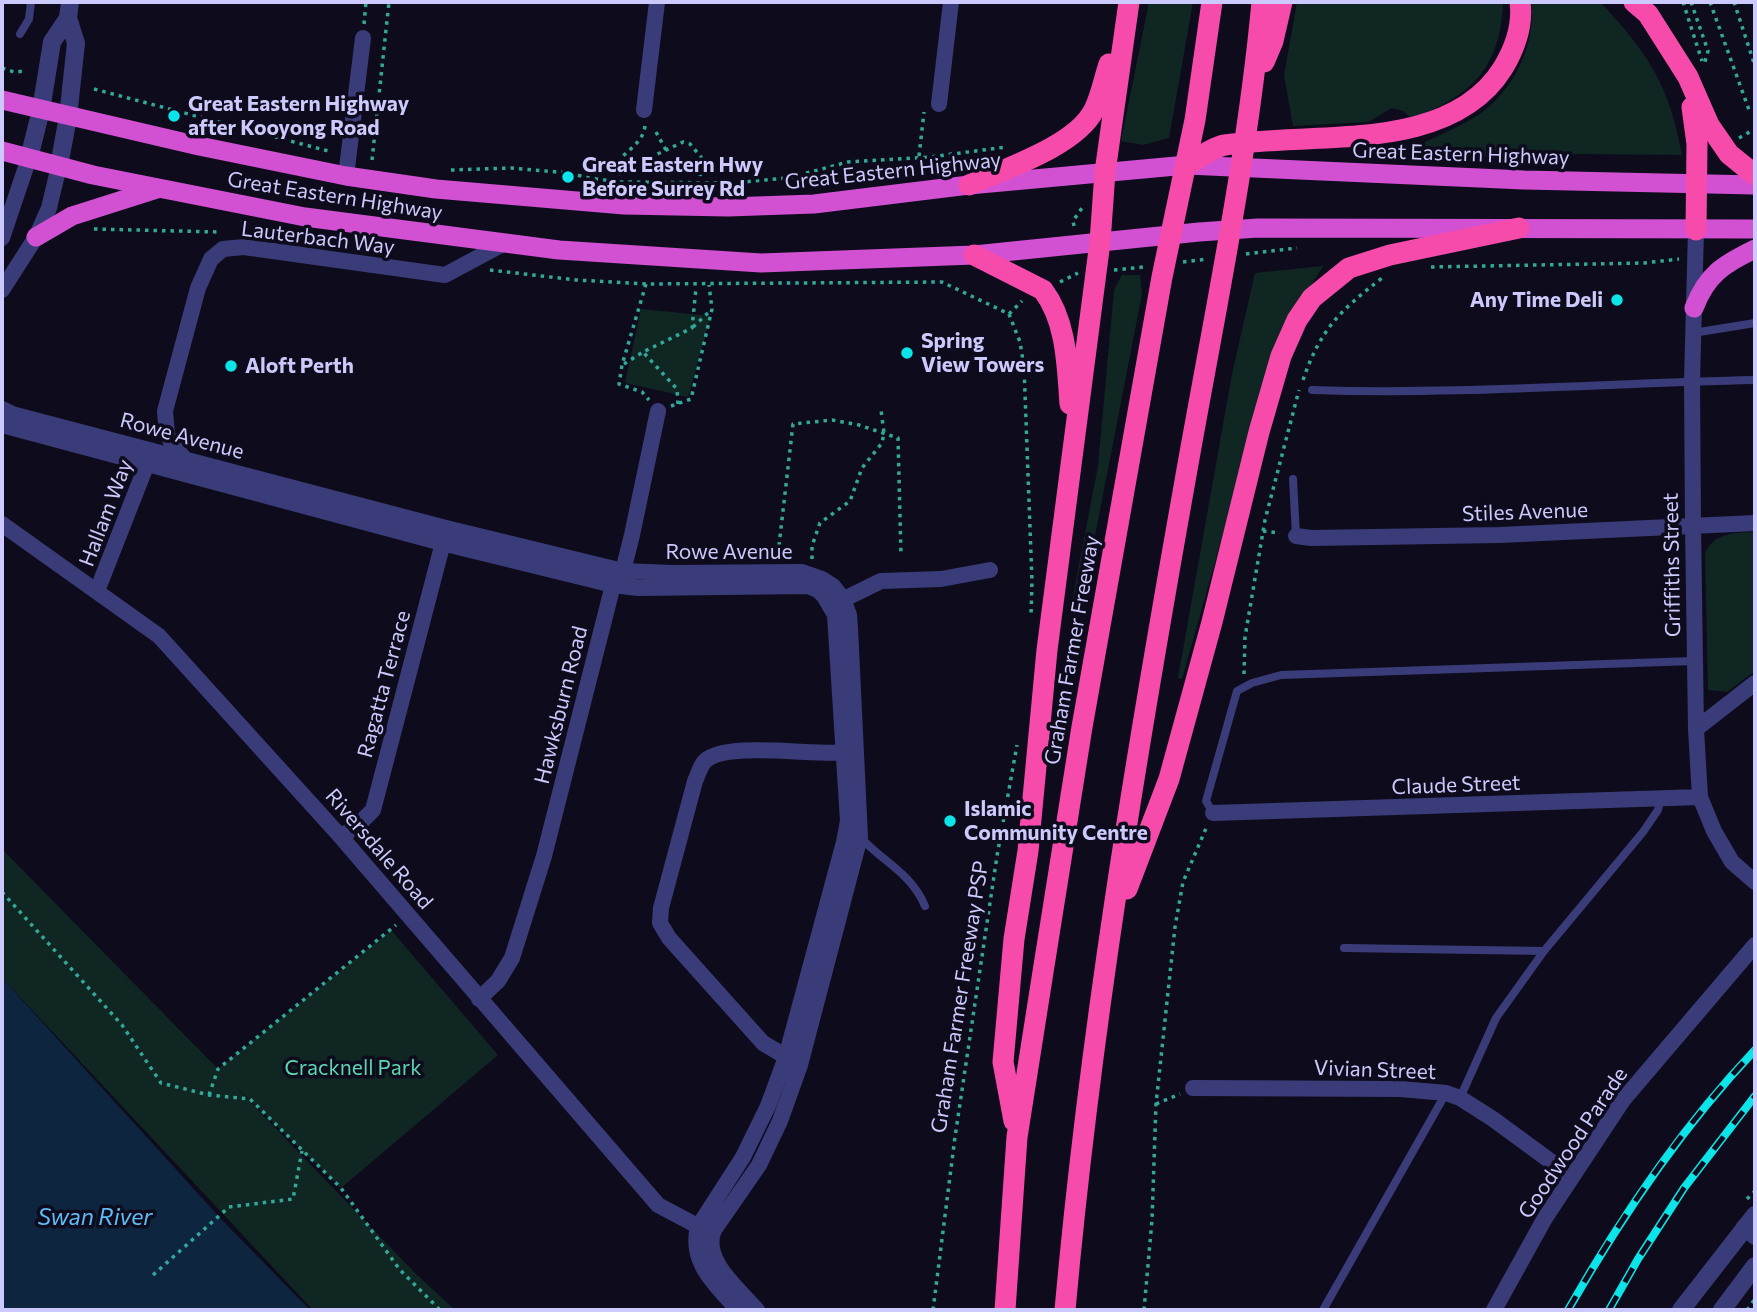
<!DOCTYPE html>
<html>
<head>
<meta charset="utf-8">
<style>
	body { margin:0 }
	#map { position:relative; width:1757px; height:1312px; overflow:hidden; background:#0e0c1c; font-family:Commissioner,sans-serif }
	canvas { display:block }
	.frame { position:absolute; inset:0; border:4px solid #cccafd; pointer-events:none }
</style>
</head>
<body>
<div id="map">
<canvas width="1757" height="1312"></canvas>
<div class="frame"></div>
</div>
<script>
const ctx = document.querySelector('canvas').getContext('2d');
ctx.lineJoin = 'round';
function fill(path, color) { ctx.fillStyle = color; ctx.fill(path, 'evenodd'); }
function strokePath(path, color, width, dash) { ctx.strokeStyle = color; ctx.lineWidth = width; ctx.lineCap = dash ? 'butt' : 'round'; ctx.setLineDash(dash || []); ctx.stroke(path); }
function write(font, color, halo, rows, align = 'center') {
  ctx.font = font + ' Commissioner,sans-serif'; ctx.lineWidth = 7; ctx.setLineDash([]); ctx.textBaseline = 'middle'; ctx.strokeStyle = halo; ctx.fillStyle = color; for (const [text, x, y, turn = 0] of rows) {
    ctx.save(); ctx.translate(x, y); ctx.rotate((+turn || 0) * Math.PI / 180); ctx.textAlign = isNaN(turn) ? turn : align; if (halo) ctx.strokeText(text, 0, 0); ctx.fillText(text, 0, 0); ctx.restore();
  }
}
const green = new Path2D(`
	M 1149,2 L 1193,2 L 1169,138 L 1143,145 L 1121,141 Z
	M 1297,2 L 1503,2 C 1500,70 1472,94 1412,119 L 1403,111 L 1392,108 L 1368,122 L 1293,126 L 1284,75 Z
	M 1531,2 L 1600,2 C 1648,53 1669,84 1682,155 L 1583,154 L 1431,158 L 1419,145 C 1439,135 1460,127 1478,115 C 1513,92 1537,44 1531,2 Z
	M 1323,266 L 1286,325 L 1259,406 L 1182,679 L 1178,678 L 1232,374 L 1255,273 Z
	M 1122,275 L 1140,275 L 1142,294 L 1075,639 L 1069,638 L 1074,591 L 1098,466 L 1114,290 Z
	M 641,309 L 711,316 L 688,397 L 625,383 Z
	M 1755,532 L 1755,671 L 1727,692 L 1708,690 L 1705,554 C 1713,532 1735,533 1755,532 Z
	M 2,849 L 218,1069 L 391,930 L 498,1055 L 341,1188 L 234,1085 L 415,1273 L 455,1310 L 313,1310 L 2,978 Z`);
const water = new Path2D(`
	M 2,978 L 222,1220 L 310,1310 L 2,1310 Z`);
const path = new Path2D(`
	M 1683,2 L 1702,61
	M 1691,2 L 1708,51 L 1704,65
	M 1710,2 L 1749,110 L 1755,111
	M 1734,2 L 1755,66
	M 364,24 L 366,2
	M 2,68 L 14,72 L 26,71
	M 94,89 L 332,152
	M 645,126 C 643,142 628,150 618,161 L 619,167 L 626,169 L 683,142 L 690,144 L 701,157 L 700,180
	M 656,132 L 666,150
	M 1739,138 L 1755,129
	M 919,156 L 924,112
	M 372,160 L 389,2
	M 451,170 L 511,168 L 569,173 L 589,178 L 619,182 L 732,183 L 788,178 L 848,162 L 930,157 L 1006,147
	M 612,180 L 617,177 L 622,169
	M 1074,226 L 1073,221 L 1082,208
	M 94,229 L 219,232
	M 1246,254 L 1297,248
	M 1183,262 L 1207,259
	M 1431,267 L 1644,263 L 1679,259
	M 490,270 L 576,280 L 647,284 L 942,282 L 1009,314
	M 1114,270 L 1144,267
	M 1060,282 L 1078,273
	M 646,284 L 622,365 L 619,384 L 642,392 L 649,400
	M 1009,314 L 1020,342 L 1024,367 L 1032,581 L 1031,615
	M 1009,314 L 1022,301
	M 693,327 L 710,311
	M 624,364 L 643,352
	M 1303,380 C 1321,328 1340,311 1382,278
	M 678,404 L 677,389 L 643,352 L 692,328 L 696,288
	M 671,406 L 691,399 L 712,309 L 709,285
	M 1263,531 L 1280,533
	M 778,554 L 793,424 L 832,420 L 859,425 L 898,438 L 901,555
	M 812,559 L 812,546 L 820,523 L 850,501 L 862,468 L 882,443 L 884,433 L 881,410
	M 1244,674 L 1245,637 L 1265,520 L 1299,390
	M 2,892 L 122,1025 L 161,1083 L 209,1095 L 250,1099 L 341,1188 L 400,1270 L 440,1310
	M 209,1095 L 218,1069 L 396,925
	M 1156,1104 L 1180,1094
	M 1747,1199 L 1755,1191
	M 229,1207 L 293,1199 L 302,1151
	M 153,1275 L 229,1207
	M 933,1310 L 955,1137 L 997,856 L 1017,745
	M 1144,1310 L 1152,1220 L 1156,1104 L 1175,927 L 1183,882 L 1207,826
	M 1747,1310 L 1755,1299`);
const service = new Path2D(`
	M 20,34 L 29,19 L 31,2
	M 1693,333 L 1755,323
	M 1312,390 C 1460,395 1608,383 1755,380
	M 1293,479 L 1296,536
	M 1213,813 L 1206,801 L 1237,691 L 1252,683 L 1281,675 L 1694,661
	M 860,837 C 883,862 911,873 925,906
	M 1344,948 L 1544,951
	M 1460,1098 L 1496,1018 L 1544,951 L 1643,832 L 1658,810 L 1660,800
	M 1323,1310 L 1446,1093`);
const minor = new Path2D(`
	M 939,104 L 951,2
	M 644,110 L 657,2
	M 346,176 L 363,38
	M 1696,230 L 1692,381 L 1693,524 L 1696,729 L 1700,797 L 1714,831 L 1732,862 L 1755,882
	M 2,238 L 29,158
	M 2,290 L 36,237 L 49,208 L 59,166
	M 2,409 L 12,414 L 446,528 L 623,571 L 672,573 L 802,572 L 822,579 L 833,586 L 843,599 L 849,615 L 850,628 L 860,837 L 800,1065 L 780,1121 L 759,1165 L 714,1230 C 701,1260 740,1290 757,1310
	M 2,425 L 442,543 L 613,585 L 638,588 L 808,586 L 818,590 L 824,596 L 835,615 L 848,821 L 844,842 L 786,1057 L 768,1106 L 743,1157 L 698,1227 C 689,1263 716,1285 738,1310
	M 185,459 L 173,446 L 167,434 L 165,411 L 198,288 L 211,259 L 223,249 L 244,247 L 445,275 L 503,244
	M 2,524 L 159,636 L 341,837 L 658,1205 L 707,1231
	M 1296,536 L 1311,538 L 1500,535 L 1755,523
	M 97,591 L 150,456
	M 834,604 L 881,581 L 941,579 L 990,570
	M 1696,729 L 1755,683
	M 1213,813 L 1700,797
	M 341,837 L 359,824 L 373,810 L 445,535
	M 479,999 L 498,981 L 512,958 L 544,856 L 613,585 L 623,571 L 632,535 L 658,411
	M 795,1062 L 763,1043 L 669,938 L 660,923 L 661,908 L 695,781 C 698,775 700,766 705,761 C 727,740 819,757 851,752
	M 1193,1088 L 1401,1089 L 1446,1093 L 1460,1098 L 1493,1119 L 1572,1177
	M 1744,1227 L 1755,1237
	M 1494,1310 L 1545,1218 L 1623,1100 L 1755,945`);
const tertiary = new Path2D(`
	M 29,158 L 41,110 L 52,42 L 68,18
	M 59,166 L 68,117 L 76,43 L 68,18 L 70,2
	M 1681,1310 L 1755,1215
	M 1722,1310 L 1755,1266`);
const trunk = new Path2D(`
	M 2,100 L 199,146 L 346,176 L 436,189 L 624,205 L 728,207 L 814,204 L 969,185 L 1187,165 L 1524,180 L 1755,185
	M 2,151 L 93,175 L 305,217 L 559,250 L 761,263 L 974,255 L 1199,232 L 1258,228 L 1755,229
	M 36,237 L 72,216 L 157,189
	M 1694,308 C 1707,274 1724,264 1755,249`);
const motorway = new Path2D(`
	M 1634,2 L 1648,14 L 1688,77 L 1709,125 L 1729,154 L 1755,175
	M 1264,62 L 1273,41 L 1282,2
	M 1692,107 L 1697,144 L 1696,230
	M 1187,165 C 1198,159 1212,147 1225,145 C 1311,131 1449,155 1503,68 C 1515,48 1523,24 1520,2
	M 969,185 C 1004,169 1076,146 1094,110 C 1101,96 1104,79 1109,64
	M 974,255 L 1043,290 C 1067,322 1067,365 1070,404
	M 1127,889 L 1169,779 L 1212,622 L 1259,432 L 1281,356 L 1297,320 L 1312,298 L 1349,268 L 1390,255 L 1519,228
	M 1014,1121 L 1003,1062 L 1014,939 L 1028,851 L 1047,650 L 1100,242 L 1105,172 L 1129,2
	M 1005,1310 L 1017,1137 L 1043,972 L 1082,727 L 1162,277 L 1195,120 L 1212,2
	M 1065,1310 C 1090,1032 1136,756 1185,481 C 1213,321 1247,163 1262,2`);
const rail = new Path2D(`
	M 1568,1310 C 1621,1217 1681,1128 1755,1050
	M 1609,1310 L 1638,1259 L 1684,1188 L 1755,1096`);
const markers = [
	[174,116,7,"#0be4e8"],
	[568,177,7,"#0be4e8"],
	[1617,300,7,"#0be4e8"],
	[907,353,7,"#0be4e8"],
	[231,366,7,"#0be4e8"],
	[950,821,7,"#0be4e8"]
];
const poiNames = [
	["Great Eastern Highway",188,104],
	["after Kooyong Road",188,128],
	["Great Eastern Hwy",582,165],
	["Before Surrey Rd",582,189],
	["Any Time Deli",1603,300,"right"],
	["Spring",921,341],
	["View Towers",921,365],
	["Aloft Perth",245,366],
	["Islamic",964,809],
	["Community Centre",964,833]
];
const streetNames = [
	["Great Eastern Highway",1461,154,2],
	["Great Eastern Highway",893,171,-6],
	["Great Eastern Highway",335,196,9],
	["Lauterbach Way",318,238,7],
	["Rowe Avenue",182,436,15],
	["Stiles Avenue",1525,512,-2],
	["Hallam Way",106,513,-69],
	["Rowe Avenue",729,552],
	["Griffiths Street",1672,565,-91],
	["Graham Farmer Freeway",1072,650,-80],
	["Ragatta Terrace",384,684,-75],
	["Hawksburn Road",561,705,-76],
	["Claude Street",1456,785,-2],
	["Riversdale Road",379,849,49],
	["Graham Farmer Freeway PSP",960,997,-81],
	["Vivian Street",1375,1070,2],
	["Goodwood Parade",1573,1143,-56]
];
const parkNames = [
	["Cracknell Park",353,1068]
];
const waterNames = [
	["Swan River",95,1217]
];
fill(green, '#102623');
fill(water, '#0e253f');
strokePath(path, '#32a898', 3.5, [3.5, 5]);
strokePath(service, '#393c79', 8);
strokePath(minor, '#393c79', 16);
strokePath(tertiary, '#393c79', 18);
strokePath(trunk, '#d251d2', 19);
strokePath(motorway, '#f74bac', 21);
strokePath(rail, '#0be4e8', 8);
strokePath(rail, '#0e0c1c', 5, [16]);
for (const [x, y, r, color] of markers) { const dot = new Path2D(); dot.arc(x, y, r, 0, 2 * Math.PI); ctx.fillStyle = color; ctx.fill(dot); strokePath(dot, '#0e0c1c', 2.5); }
write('bold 21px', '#cccafd', '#0e0c1c', poiNames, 'left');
write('21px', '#cccafd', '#0e0c1c', streetNames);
write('21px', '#5bd8ae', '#0e0c1c', parkNames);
write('italic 23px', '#5dbdf7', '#0e0c1c', waterNames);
</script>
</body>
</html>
